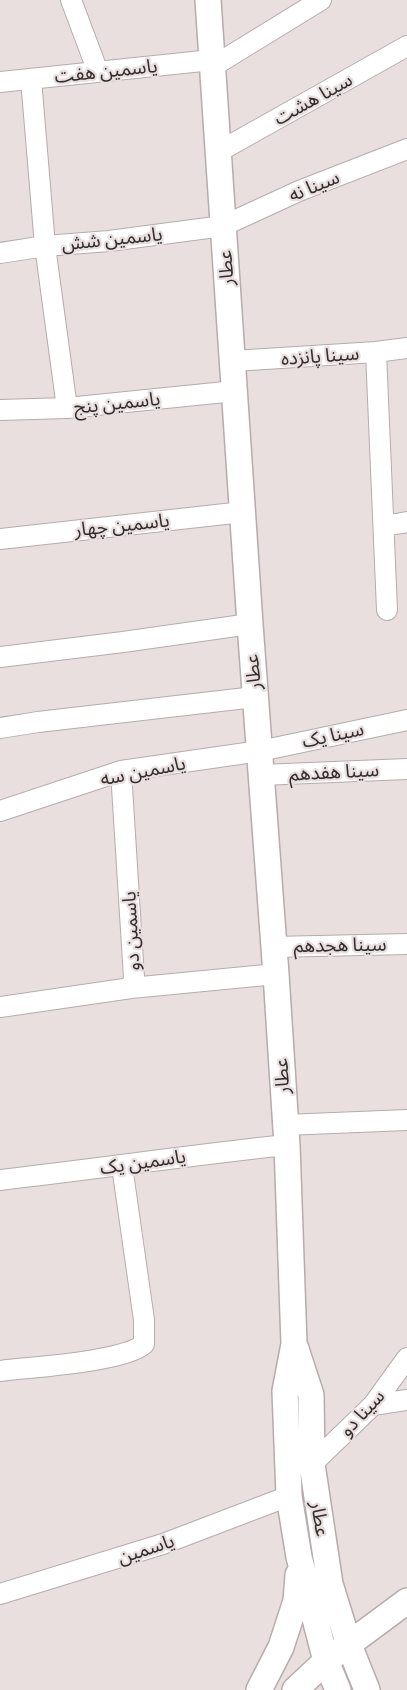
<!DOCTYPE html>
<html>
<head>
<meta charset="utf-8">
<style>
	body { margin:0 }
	canvas { display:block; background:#e9dfde }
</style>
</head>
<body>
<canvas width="407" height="1690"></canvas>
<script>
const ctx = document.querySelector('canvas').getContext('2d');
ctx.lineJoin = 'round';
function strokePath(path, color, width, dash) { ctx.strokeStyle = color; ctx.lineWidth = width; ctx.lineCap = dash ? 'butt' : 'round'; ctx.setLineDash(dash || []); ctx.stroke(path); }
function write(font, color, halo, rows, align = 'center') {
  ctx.font = font + ' "Exo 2","Noto Sans Arabic",sans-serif'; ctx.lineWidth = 4.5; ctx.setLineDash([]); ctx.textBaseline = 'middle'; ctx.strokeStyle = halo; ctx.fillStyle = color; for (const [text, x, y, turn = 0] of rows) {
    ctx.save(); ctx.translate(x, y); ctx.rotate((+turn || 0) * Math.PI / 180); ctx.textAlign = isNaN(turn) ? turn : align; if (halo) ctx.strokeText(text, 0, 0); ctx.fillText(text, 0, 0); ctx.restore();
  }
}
const minor = new Path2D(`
	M 71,0 L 98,72
	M 212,67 L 321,0
	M 31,79 L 45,246 L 67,408
	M 0,82 L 212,60
	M 218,152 L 407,46
	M 0,253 L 45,246 L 109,241 L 223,226 L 299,191 L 407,149
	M 376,352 L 387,610
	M 233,361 L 376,352 L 407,348
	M 0,410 L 67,408 L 235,391
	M 384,526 L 407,522
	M 0,539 L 243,512
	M 0,657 L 123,642 L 250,624
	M 0,728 L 38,722 L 255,697
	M 261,775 L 407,769
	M 0,811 L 121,771 L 260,751 L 407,720
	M 273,947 L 407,944
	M 131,988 L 276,974
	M 0,1007 L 131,988 L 134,978 L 121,771
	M 285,1125 L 407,1120
	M 0,1180 C 96,1169 191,1155 287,1145
	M 0,1371 C 30,1367 124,1362 144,1344 L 144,1320 L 122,1166
	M 373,1405 L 407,1400
	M 312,1464 L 373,1405 L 407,1358
	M 0,1594 L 163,1544 L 289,1496`);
const tertiary = new Path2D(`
	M 208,0 L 250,624 L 276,974 L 287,1145 L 294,1344 L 285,1391 L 289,1496 L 299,1557 L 326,1661 L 338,1690
	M 295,1346 L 311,1395 L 312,1464 L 330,1584 L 349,1645 L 367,1690
	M 259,1690 L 281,1647 L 296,1601 L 298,1575
	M 295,1690 L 326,1661 L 407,1601`);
const streetNames = [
	["یاسمین هفت",106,71,-6],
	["سینا هشت",313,99,-29],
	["سینا نه",314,186,-22],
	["یاسمین شش",112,239,-6],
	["عطار",226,268,-94],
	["سینا پانزده",320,356,-4],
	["یاسمین پنج",117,403,-6],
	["یاسمین چهار",122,525,-6],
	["عطار",253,672,-95],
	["سینا یک",333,735,-12],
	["یاسمین سه",143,771,-11],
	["سینا هفدهم",334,772,-3],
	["یاسمین دو",131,931,-93],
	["سینا هجدهم",340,945,-1],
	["عطار",282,1076,-93],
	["یاسمین یک",143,1162,-8],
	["سینا دو",362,1413,-47],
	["عطار",320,1519,81],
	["یاسمین",146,1549,-18]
];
strokePath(minor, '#b5acab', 22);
strokePath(tertiary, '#b5acab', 28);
strokePath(minor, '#fff', 20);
strokePath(tertiary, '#fff', 25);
write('19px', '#312d2d', '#e9dfde', streetNames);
</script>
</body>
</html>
